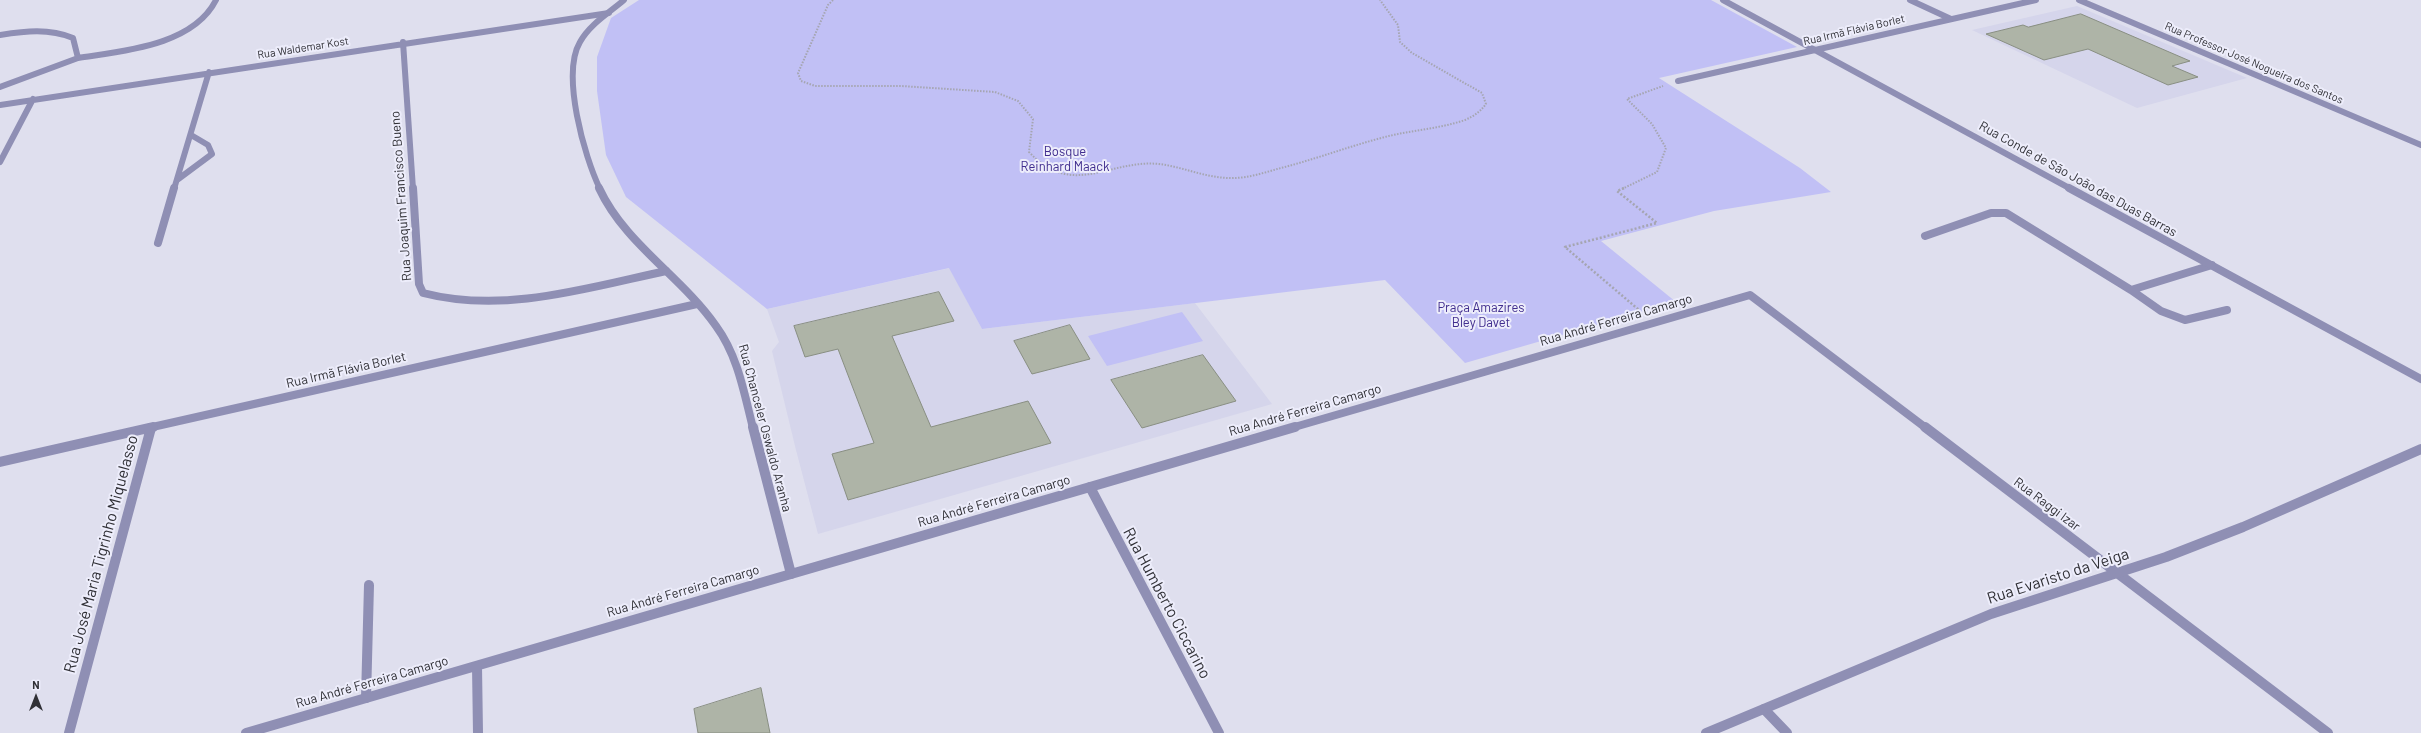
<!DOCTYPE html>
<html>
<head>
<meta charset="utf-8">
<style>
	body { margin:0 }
	#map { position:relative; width:2421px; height:733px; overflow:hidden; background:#dfdfee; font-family:Barlow,sans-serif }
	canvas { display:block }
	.north { position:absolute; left:16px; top:677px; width:40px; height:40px; -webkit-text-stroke:3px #ededfb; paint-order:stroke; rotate:0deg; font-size:11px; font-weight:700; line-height:16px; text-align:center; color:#303036 }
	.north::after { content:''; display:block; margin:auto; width:14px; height:18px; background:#303036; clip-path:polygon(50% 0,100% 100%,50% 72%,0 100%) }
</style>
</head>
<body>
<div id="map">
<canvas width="2421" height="733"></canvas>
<div class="north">N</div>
</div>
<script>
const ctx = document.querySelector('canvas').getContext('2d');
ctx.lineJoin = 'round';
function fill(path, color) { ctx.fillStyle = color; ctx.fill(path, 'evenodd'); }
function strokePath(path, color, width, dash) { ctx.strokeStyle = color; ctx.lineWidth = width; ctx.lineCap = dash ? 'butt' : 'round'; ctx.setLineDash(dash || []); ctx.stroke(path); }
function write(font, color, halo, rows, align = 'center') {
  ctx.font = font + ' Barlow,sans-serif'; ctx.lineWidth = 4; ctx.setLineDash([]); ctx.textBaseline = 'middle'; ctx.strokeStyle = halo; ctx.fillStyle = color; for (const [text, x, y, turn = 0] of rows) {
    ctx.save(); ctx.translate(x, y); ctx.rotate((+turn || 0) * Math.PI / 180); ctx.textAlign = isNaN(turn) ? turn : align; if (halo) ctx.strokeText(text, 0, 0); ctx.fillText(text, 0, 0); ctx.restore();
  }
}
const built = new Path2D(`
	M 2077,6 L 2247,78 L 2137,108 L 1972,30 Z
	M 950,268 L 982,329 L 1195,303 L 1272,404 L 818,534 L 796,450 L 772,351 L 779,342 L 767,309 Z`);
const green = new Path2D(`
	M 639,0 L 1711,0 L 1797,47 L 1659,78 L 1800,168 L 1831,192 L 1714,211 L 1601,241 L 1676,302 L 1465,363 L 1385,280 L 982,329 L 949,268 L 767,309 L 626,197 L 606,155 L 597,91 L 597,57 L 611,18 Z
	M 1182,312 L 1203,341 L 1107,366 L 1088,336 Z`);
const building = new Path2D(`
	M 2081,14 L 2190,61 L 2172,66 L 2198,77 L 2168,85 L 2088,49 L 2044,60 L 1986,34 L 2023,25 L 2028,27 Z
	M 939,292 L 954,321 L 892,336 L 931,427 L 1028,401 L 1051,443 L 848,500 L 832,454 L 874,443 L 838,349 L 805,357 L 794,326 Z
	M 1070,325 L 1090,359 L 1032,374 L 1014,341 Z
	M 1203,355 L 1236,401 L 1142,428 L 1111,380 Z
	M 761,688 L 770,733 L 698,733 L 694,709 Z`);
const pathFar1 = new Path2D(`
	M 833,0 L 828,5 L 798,73 L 801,81 L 815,86 L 901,86 L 995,92 L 1018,101 L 1033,119 L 1029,152 C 1073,199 1109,159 1159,164 C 1184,167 1208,179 1234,178 C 1249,178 1266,172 1281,168 C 1316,159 1350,146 1385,137 C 1411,130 1439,129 1465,120 C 1474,116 1480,112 1486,104 L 1482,93 L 1412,53 L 1400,42 L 1398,25 L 1380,0
	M 1622,189 L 1657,172 L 1666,148 L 1652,124 L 1627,99 L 1663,86`);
const path = new Path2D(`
	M 1624,188 L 1617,191 L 1657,223 L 1565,247 L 1639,310`);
const serviceFar2 = new Path2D(`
	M 1910,0 L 1951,19
	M 0,35 C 25,31 49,28 73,38 L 78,58 C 122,51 193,46 216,0
	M 0,87 L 78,58`);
const serviceFar1 = new Path2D(`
	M 1925,236 L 1991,213 L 2006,213 L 2131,290 L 2212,265
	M 2131,290 L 2161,311 L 2185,320 L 2227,310`);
const service = new Path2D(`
	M 366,698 L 369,585`);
const minorFar2 = new Path2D(`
	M 1723,0 L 2071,189
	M 2079,0 L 2421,145
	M 403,42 L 413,189
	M 1678,81 L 2036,0
	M 0,105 L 609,13
	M 0,162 L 33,99
	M 177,180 L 212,154 L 208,145 L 191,135
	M 174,189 L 209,72`);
const minorFar1 = new Path2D(`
	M 413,188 L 419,284 L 423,293 C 504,314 587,288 666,271
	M 2069,188 L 2421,379
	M 158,243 L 174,188
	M 148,428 L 697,304
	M 1291,428 L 1750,295 L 1926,428`);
const minor = new Path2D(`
	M 1925,427 L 2328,733
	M 0,462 L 153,427
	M 1090,487 L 1295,427
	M 477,666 L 478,733
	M 1764,709 L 1787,733
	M 69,733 L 151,428
	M 246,733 L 791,574`);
const tertiaryFar2 = new Path2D(`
	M 600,189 C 584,156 561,74 580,42 C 590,24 609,13 624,0`);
const tertiaryFar1 = new Path2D(`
	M 599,188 C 625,244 681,276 716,326 C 738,356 744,393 753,428`);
const tertiary = new Path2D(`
	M 753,427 L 791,574 L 1090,487 L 1219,733
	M 1706,733 L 1991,614 L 2166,557 L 2243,527 L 2421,449`);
const farStreetnames = [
	["Rua Irmã Flávia Borlet",1854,30,-13],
	["Rua Waldemar Kost",303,48,-9],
	["Rua Professor José Nogueira dos Santos",2254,63,23]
];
const parkNames = [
	["Bosque",1065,152],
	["Reinhard Maack",1065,167],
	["Praça Amazires",1481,308],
	["Bley Davet",1481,323]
];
const streetNames = [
	["Rua Conde de São João das Duas Barras",2078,179,29],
	["Rua Joaquim Francisco Bueno",401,196,-94],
	["Rua André Ferreira Camargo",1616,320,-16],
	["Rua Irmã Flávia Borlet",346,370,-13],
	["Rua André Ferreira Camargo",1305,410,-16],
	["Rua Chanceler Oswaldo Aranha",765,428,75],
	["Rua André Ferreira Camargo",994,501,-16],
	["Rua Raggi Izar",2047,504,37],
	["Rua André Ferreira Camargo",683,591,-16],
	["Rua André Ferreira Camargo",372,682,-16]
];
const nearStreetnames = [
	["Rua José Maria Tigrinho Miquelasso",101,554,-75],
	["Rua Evaristo da Veiga",2058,576,-18],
	["Rua Humberto Ciccarino",1167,603,62]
];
fill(built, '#d5d5eb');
fill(green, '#c1c0f5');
fill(building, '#aeb4a7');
strokePath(building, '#898f83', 1);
strokePath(pathFar1, '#a5a5b1', 2, [1.5, 1.5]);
strokePath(path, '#a5a5b1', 2.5, [2, 2]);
strokePath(serviceFar2, '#8f8fb4', 6);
strokePath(serviceFar1, '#8f8fb4', 8);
strokePath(service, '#8f8fb4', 10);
strokePath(minorFar2, '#8f8fb4', 6);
strokePath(minorFar1, '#8f8fb4', 8);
strokePath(minor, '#8f8fb4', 10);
strokePath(tertiaryFar2, '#8f8fb4', 6);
strokePath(tertiaryFar1, '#8f8fb4', 8);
strokePath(tertiary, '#8f8fb4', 10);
write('11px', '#303036', '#ededfb', farStreetnames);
write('13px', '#402d8e', '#ededfb', parkNames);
write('13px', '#303036', '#ededfb', streetNames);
write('16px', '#303036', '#ededfb', nearStreetnames);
</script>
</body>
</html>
